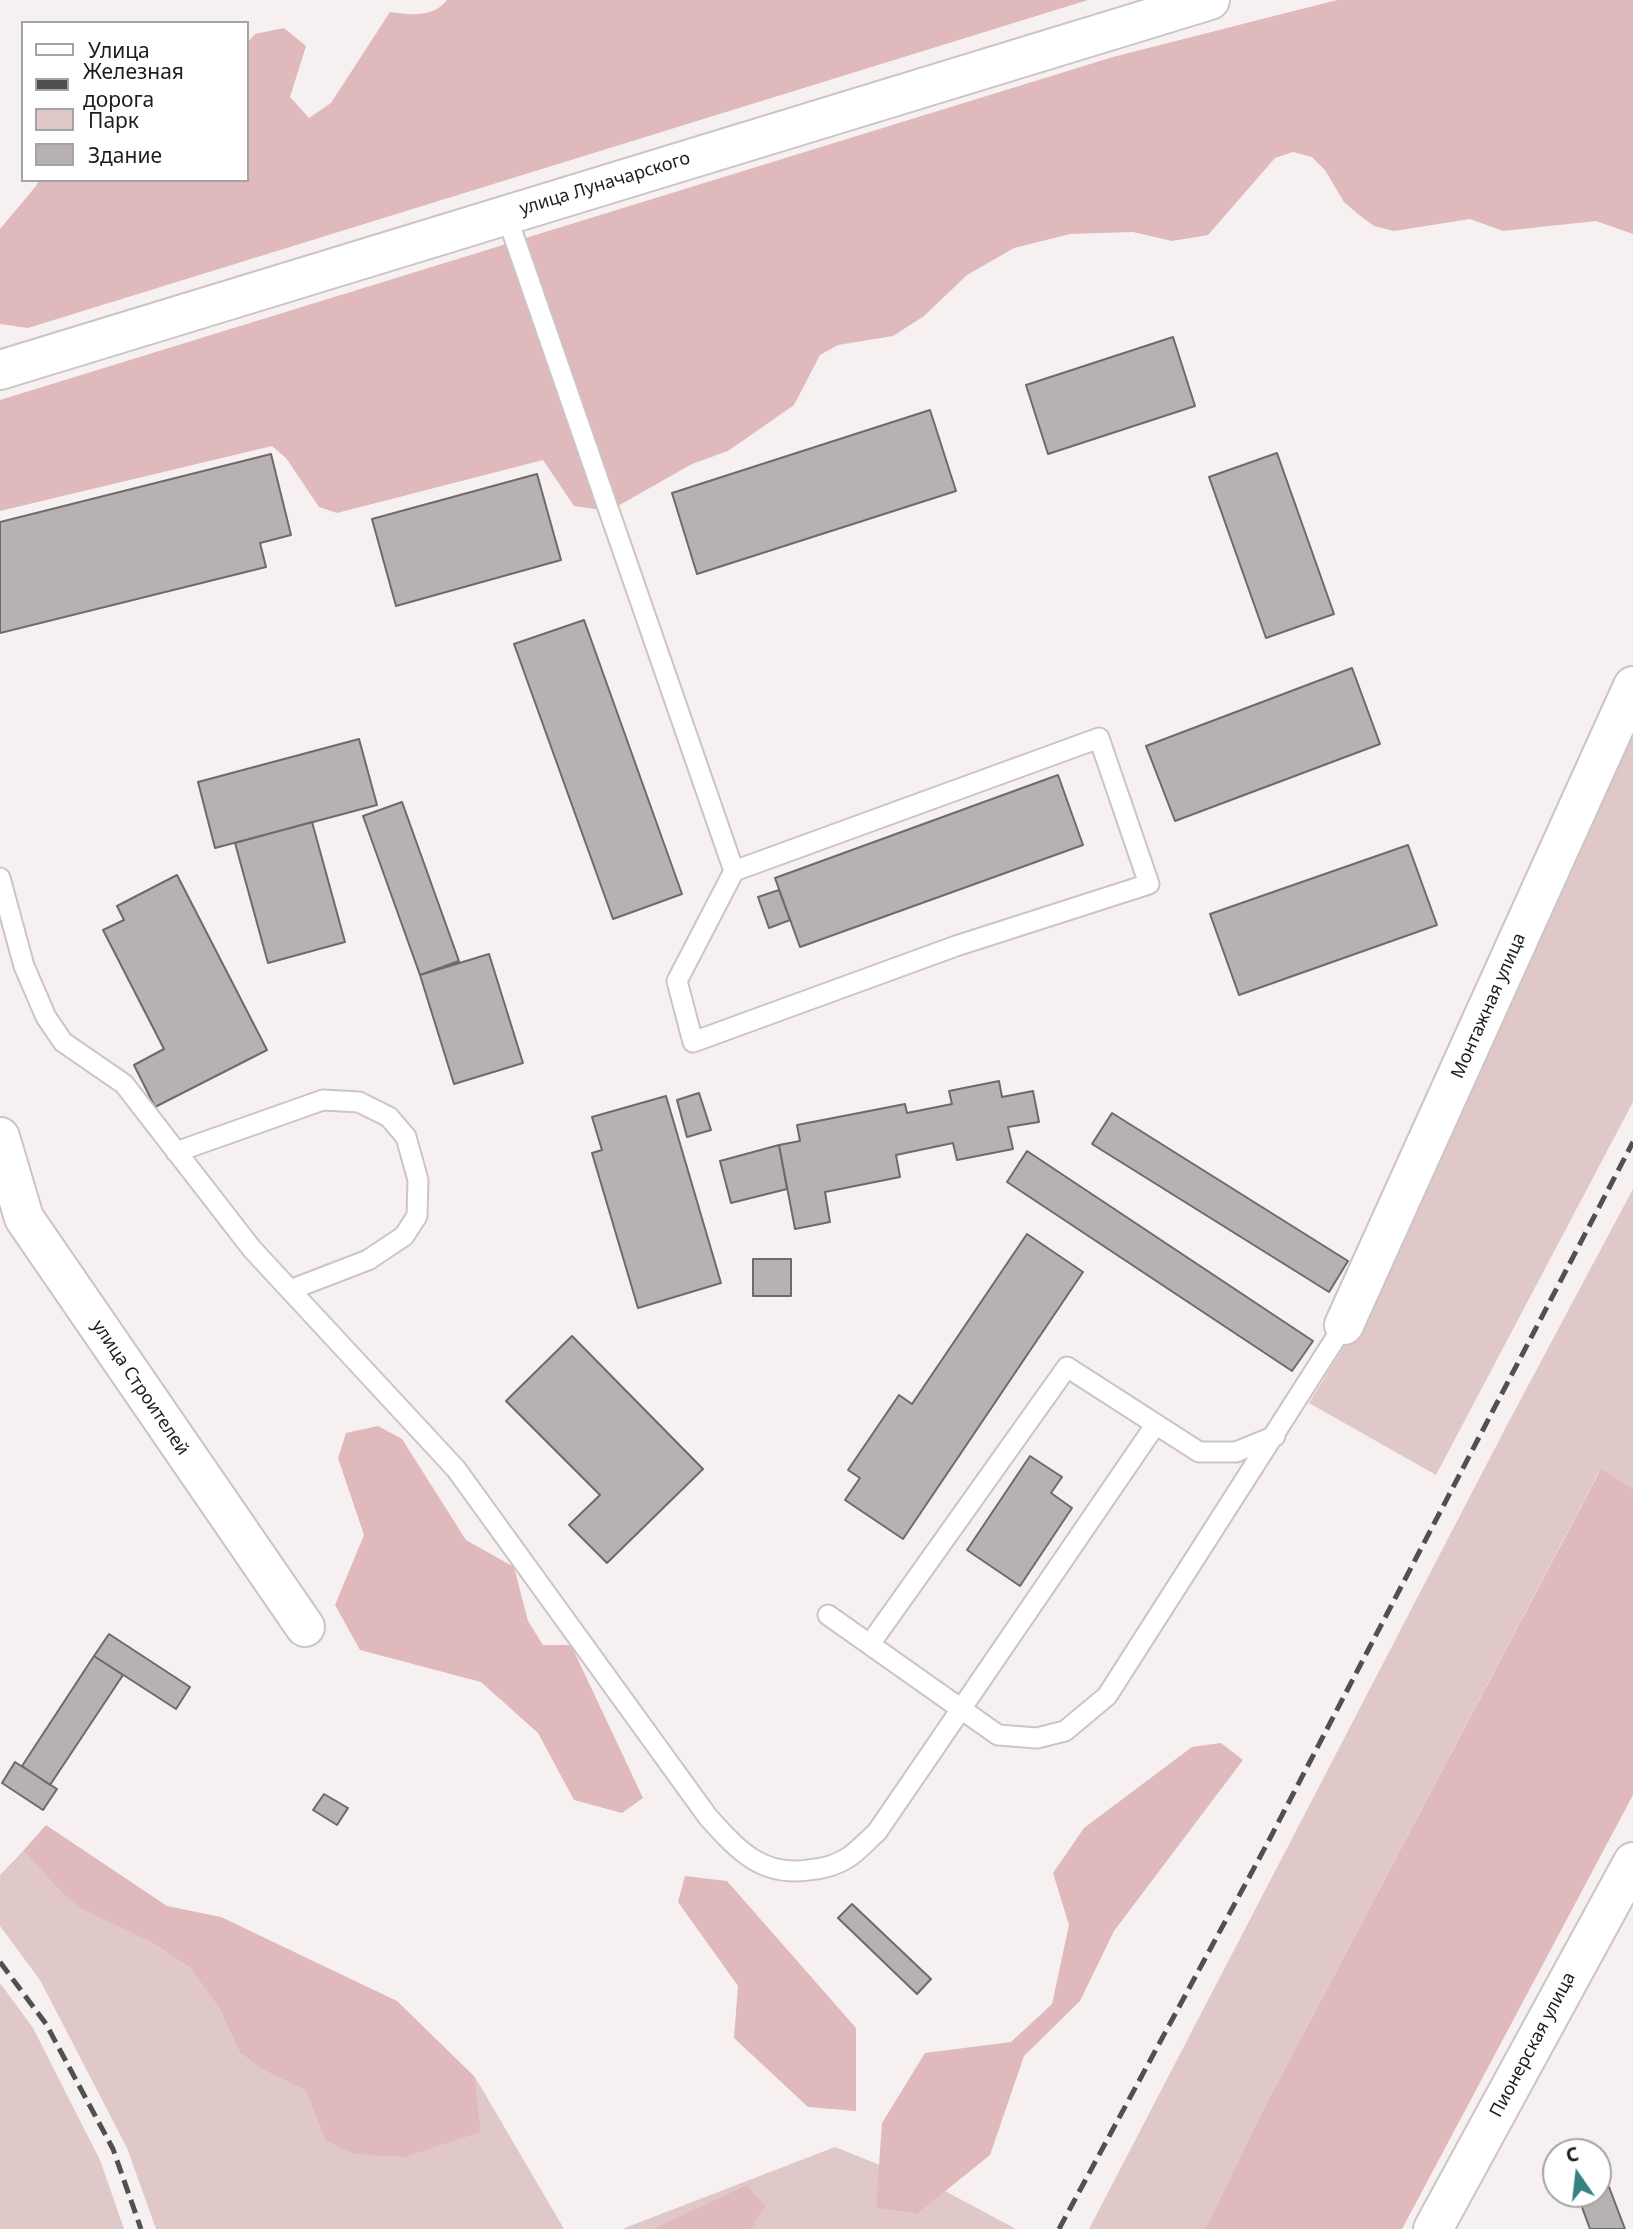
<!DOCTYPE html>
<html>
<head>
<meta charset="utf-8">
<style>
	body { margin:0 }
	#map { position:relative; width:1633px; height:2229px; overflow:hidden; background:#f7f0f0; font-family:"Noto Sans",sans-serif }
	canvas { display:block }
	.legend { position:absolute; left:21px; top:21px; width:228px; height:161px; box-sizing:border-box; background:#fff; border:2px solid #a5a4a4; margin:0; padding:9px 12px; list-style:none; font-size:21px; color:#1e1c1c }
	.legend li { display:flex; align-items:center; gap:14px; height:35px }
	.legend b { width:35px; border:2px solid #a5a4a4 }
	.north { position:absolute; left:1542px; top:2138px; width:70px; height:70px; box-sizing:border-box; background:#fff; border:2px solid #a5a4a4; border-radius:50%; rotate:346deg; font-size:19px; font-weight:700; line-height:28px; text-align:center; color:#1e1c1c }
	.north::after { content:''; display:block; margin:auto; width:24px; height:32px; background:#388181; clip-path:polygon(50% 0,100% 100%,50% 72%,0 100%) }
</style>
</head>
<body>
<div id="map">
<canvas width="1633" height="2229"></canvas>
<ul class="legend">
<li><b style="height:9px;background:#fff"></b>Улица</li>
<li><b style="height:9px;background:#524f4f"></b>Железная дорога</li>
<li><b style="height:19px;background:#e0c8c9"></b>Парк</li>
<li><b style="height:19px;background:#b8b1b1"></b>Здание</li>
</ul>
<div class="north">С</div>
</div>
<script>
const ctx = document.querySelector('canvas').getContext('2d');
ctx.lineJoin = 'round';
function fill(path, color) { ctx.fillStyle = color; ctx.fill(path, 'evenodd'); }
function strokePath(path, color, width, dash) { ctx.strokeStyle = color; ctx.lineWidth = width; ctx.lineCap = dash ? 'butt' : 'round'; ctx.setLineDash(dash || []); ctx.stroke(path); }
function write(font, color, halo, rows, align = 'center') {
  ctx.font = font + ' "Noto Sans",sans-serif'; ctx.lineWidth = 5; ctx.setLineDash([]); ctx.textBaseline = 'middle'; ctx.strokeStyle = halo; ctx.fillStyle = color; for (const [text, x, y, turn = 0] of rows) {
    ctx.save(); ctx.translate(x, y); ctx.rotate((+turn || 0) * Math.PI / 180); ctx.textAlign = isNaN(turn) ? turn : align; if (halo) ctx.strokeText(text, 0, 0); ctx.fillText(text, 0, 0); ctx.restore();
  }
}
const green = new Path2D(`
	M 1633,736 L 1633,1102 L 1436,1475 L 1309,1403 L 1393,1267 Z
	M 1633,1189 L 1633,1489 L 1600,1470 L 1264,2108 L 1205,2229 L 1089,2229 L 1506,1427 Z
	M 23,1851 L 61,1892 L 151,1942 L 190,1968 L 219,2008 L 240,2053 L 263,2070 L 306,2091 L 325,2140 L 481,2132 L 475,2077 L 564,2229 L 156,2229 L 127,2148 L 40,1980 L 0,1926 L 0,1875 Z
	M 0,1983 L 33,2028 L 100,2160 L 124,2229 L 0,2229 Z
	M 835,2147 L 880,2165 L 876,2208 L 917,2214 L 945,2191 L 1016,2229 L 622,2229 Z`);
const forest = new Path2D(`
	M 447,0 L 1088,0 L 28,328 L 0,324 L 0,229 L 36,186 L 39,180 L 247,180 L 247,43 L 255,34 L 284,28 L 306,46 L 290,97 L 309,118 L 331,103 L 390,12 C 410,15 433,18 447,0 Z
	M 1337,0 L 1633,0 L 1633,234 L 1596,221 L 1503,231 L 1470,219 L 1394,231 L 1374,226 L 1359,215 L 1344,202 L 1325,170 L 1312,157 L 1293,152 L 1275,158 L 1208,235 L 1172,241 L 1133,232 L 1070,234 L 1014,248 L 967,275 L 924,316 L 893,336 L 838,345 L 820,355 L 794,405 L 728,451 L 692,464 L 609,511 L 574,506 L 543,460 L 337,513 L 319,507 L 286,458 L 272,446 L 0,511 L 0,400 L 1113,57 Z
	M 378,1426 L 402,1439 L 466,1540 L 514,1567 L 528,1621 L 543,1645 L 571,1645 L 643,1798 L 622,1813 L 574,1800 L 538,1733 L 481,1682 L 360,1650 L 335,1605 L 364,1535 L 338,1458 L 346,1433 Z
	M 1601,1469 L 1633,1489 L 1633,1795 L 1402,2229 L 1205,2229 L 1264,2108 Z
	M 1221,1743 L 1243,1760 L 1114,1931 L 1080,2001 L 1024,2056 L 990,2155 L 917,2214 L 876,2208 L 882,2123 L 925,2053 L 1011,2042 L 1052,2004 L 1069,1925 L 1053,1873 L 1084,1828 L 1192,1747 Z
	M 46,1825 L 167,1906 L 221,1917 L 397,2001 L 475,2077 L 481,2132 L 404,2157 L 354,2154 L 325,2140 L 306,2091 L 263,2070 L 240,2053 L 219,2008 L 190,1968 L 151,1942 L 81,1908 L 61,1892 L 23,1851 Z
	M 685,1876 L 727,1881 L 856,2028 L 856,2111 L 808,2107 L 734,2038 L 738,1986 L 678,1902 Z
	M 747,2185 L 765,2206 L 751,2229 L 653,2229 Z`);
const building = new Path2D(`
	M 1173,337 L 1195,406 L 1048,454 L 1026,385 Z
	M 930,410 L 956,491 L 697,574 L 672,493 Z
	M 1277,453 L 1334,614 L 1266,638 L 1209,477 Z
	M 271,454 L 291,535 L 260,543 L 266,567 L 0,633 L 0,522 Z
	M 537,474 L 561,560 L 396,606 L 372,519 Z
	M 584,620 L 682,894 L 613,919 L 514,644 Z
	M 1352,668 L 1380,744 L 1175,821 L 1146,746 Z
	M 359,739 L 377,805 L 215,848 L 198,782 Z
	M 1058,775 L 1083,845 L 800,947 L 775,878 Z
	M 402,802 L 459,961 L 420,975 L 363,816 Z
	M 312,822 L 345,942 L 268,963 L 235,843 Z
	M 1408,845 L 1437,925 L 1239,995 L 1210,914 Z
	M 177,875 L 267,1050 L 155,1107 L 134,1065 L 164,1049 L 103,930 L 124,920 L 117,906 Z
	M 779,890 L 790,920 L 769,928 L 758,897 Z
	M 489,954 L 523,1063 L 454,1084 L 420,975 Z
	M 999,1081 L 1002,1097 L 1033,1091 L 1039,1122 L 1008,1127 L 1013,1149 L 957,1160 L 953,1143 L 896,1155 L 900,1177 L 825,1192 L 830,1222 L 795,1229 L 779,1145 L 800,1141 L 797,1125 L 905,1104 L 907,1113 L 952,1104 L 949,1091 Z
	M 699,1093 L 711,1130 L 687,1137 L 677,1100 Z
	M 666,1096 L 721,1283 L 638,1308 L 592,1153 L 602,1150 L 592,1117 Z
	M 1112,1113 L 1348,1261 L 1329,1292 L 1092,1144 Z
	M 779,1145 L 787,1189 L 731,1203 L 720,1161 Z
	M 1027,1151 L 1313,1341 L 1292,1371 L 1007,1182 Z
	M 1027,1234 L 1083,1272 L 903,1539 L 845,1500 L 860,1478 L 848,1470 L 899,1395 L 912,1404 Z
	M 753,1259 L 791,1259 L 791,1296 L 753,1296 Z
	M 572,1336 L 703,1469 L 607,1563 L 569,1525 L 600,1495 L 506,1401 Z
	M 1030,1456 L 1062,1477 L 1051,1493 L 1072,1508 L 1020,1586 L 967,1550 Z
	M 109,1634 L 190,1687 L 176,1709 L 94,1656 Z
	M 94,1656 L 123,1675 L 50,1785 L 22,1766 Z
	M 15,1762 L 57,1789 L 43,1810 L 2,1783 Z
	M 324,1794 L 348,1808 L 337,1825 L 313,1810 Z
	M 852,1904 L 931,1979 L 917,1994 L 838,1918 Z
	M 1609,2187 L 1625,2229 L 1590,2229 L 1579,2199 L 1592,2194 L 1598,2194 L 1598,2191 Z`);
const lane = new Path2D(`
	M 506,214 L 734,871 L 677,981 L 693,1042 L 956,946 L 1149,884 L 1099,738 L 734,871
	M 0,878 L 24,966 L 46,1017 L 63,1042 L 124,1084 L 252,1249 L 456,1469 L 708,1817 C 737,1849 761,1877 808,1870 C 822,1869 837,1865 849,1857 C 859,1850 868,1840 877,1832 L 1156,1424
	M 176,1152 L 323,1100 L 359,1102 L 389,1117 L 406,1137 L 418,1180 L 417,1216 L 404,1236 L 368,1260 L 290,1290
	M 828,1615 L 998,1735 L 1037,1738 L 1065,1731 L 1107,1696 L 1344,1325
	M 870,1644 L 1067,1367 L 1199,1452 L 1236,1452 L 1275,1436`);
const street = new Path2D(`
	M 0,1137 L 24,1218 L 305,1627
	M 1344,1325 L 1633,686`);
const secondary = new Path2D(`
	M 0,370 L 1210,0
	M 1433,2229 L 1633,1862`);
const rail = new Path2D(`
	M 0,1962 L 46,2024 L 113,2149 L 141,2229
	M 1059,2229 L 1267,1844 L 1633,1142`);
const streetNames = [
	["улица Луначарского",605,184,-17],
	["Монтажная улица",1489,1006,-66],
	["улица Строителей",140,1388,56],
	["Пионерская улица",1533,2045,-62]
];
fill(green, '#e0c8c9');
fill(forest, '#dfb9bb');
fill(building, '#b8b1b1');
strokePath(building, '#6f6969', 2);
strokePath(lane, '#ccc4c5', 23);
strokePath(street, '#ccc4c5', 42);
strokePath(secondary, '#ccc4c5', 42);
strokePath(lane, '#fff', 19);
strokePath(street, '#fff', 38);
strokePath(secondary, '#fff', 38);
strokePath(rail, '#524f4f', 5, [14, 7]);
write('18px', '#1e1c1c', '#fff', streetNames);
</script>
</body>
</html>
